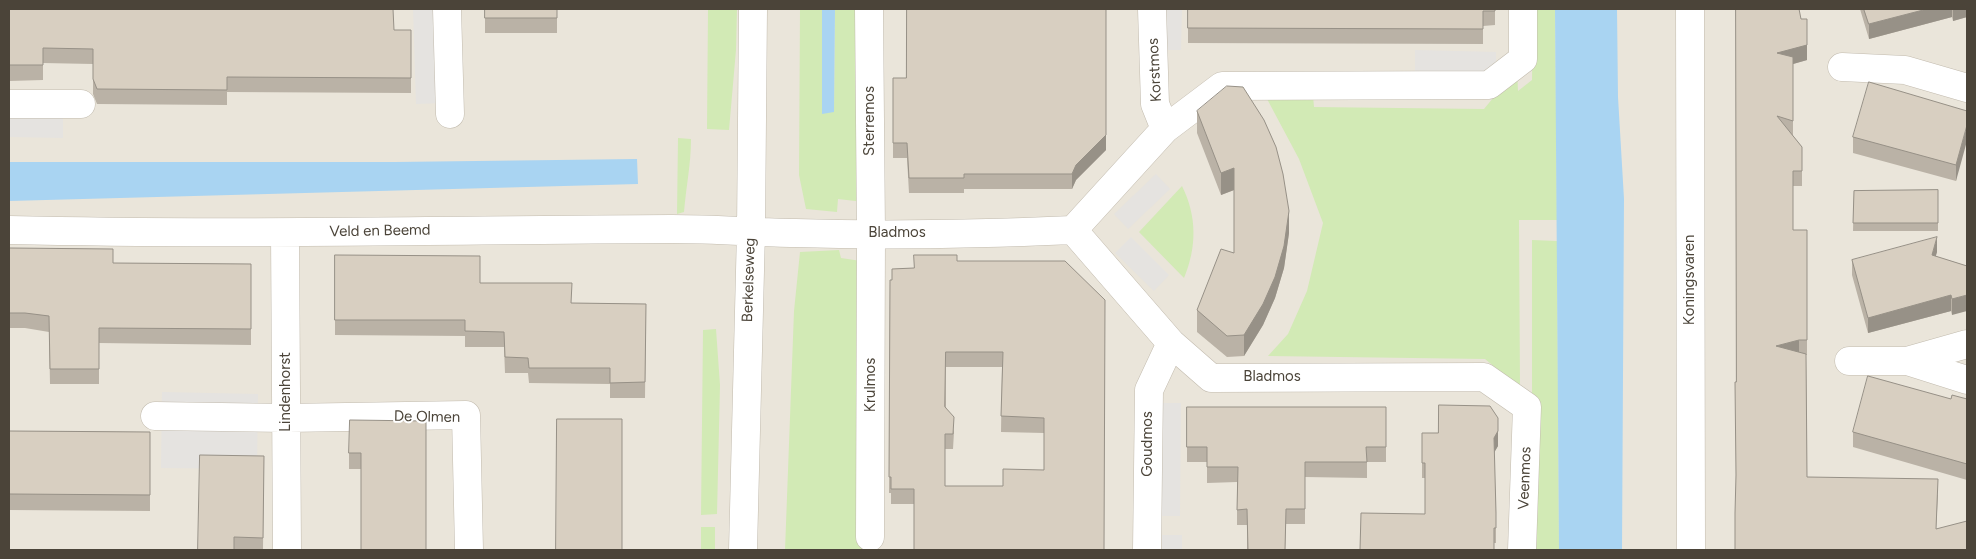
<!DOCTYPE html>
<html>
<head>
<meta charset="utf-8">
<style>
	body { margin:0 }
	#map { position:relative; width:1976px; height:559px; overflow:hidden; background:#f6f3ec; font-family:Figtree,sans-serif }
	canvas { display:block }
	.frame { position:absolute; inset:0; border:10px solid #4b4439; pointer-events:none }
</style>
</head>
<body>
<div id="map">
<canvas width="1976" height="559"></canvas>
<div class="frame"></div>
</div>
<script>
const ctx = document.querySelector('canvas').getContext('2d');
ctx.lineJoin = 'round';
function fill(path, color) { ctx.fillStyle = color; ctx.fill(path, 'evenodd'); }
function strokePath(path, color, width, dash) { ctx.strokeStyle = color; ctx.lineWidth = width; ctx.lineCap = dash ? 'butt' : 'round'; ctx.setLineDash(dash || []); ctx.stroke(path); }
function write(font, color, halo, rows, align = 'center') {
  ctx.font = font + ' Figtree,sans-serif'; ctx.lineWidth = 4; ctx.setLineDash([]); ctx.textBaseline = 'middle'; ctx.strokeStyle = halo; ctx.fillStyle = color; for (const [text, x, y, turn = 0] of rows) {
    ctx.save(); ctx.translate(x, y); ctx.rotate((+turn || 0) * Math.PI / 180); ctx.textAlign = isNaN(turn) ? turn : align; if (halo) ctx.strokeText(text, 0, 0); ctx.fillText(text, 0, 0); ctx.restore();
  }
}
const residential = new Path2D(`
	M 9,9 L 1967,9 L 1967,550 L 9,550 Z`);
const green = new Path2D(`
	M 708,9 L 737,9 L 736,50 L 729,130 L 707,129 Z
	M 800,9 L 822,9 L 822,113 L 834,111 L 835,9 L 864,9 L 864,202 L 838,199 L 837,212 L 806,209 L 799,175 Z
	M 1533,9 L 1555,9 L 1557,220 L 1519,220 L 1520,388 L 1485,359 L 1268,356 L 1288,334 L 1307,291 L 1323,223 L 1299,159 L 1266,97 L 1313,96 L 1314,107 L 1484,109 L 1517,69 L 1518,91 L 1532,80 Z
	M 678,138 L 691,139 C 691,164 686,187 684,212 L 677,214 Z
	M 1182,186 C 1197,216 1197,247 1184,278 L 1139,232 Z
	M 1532,240 L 1557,241 L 1559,550 L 1532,550 Z
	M 839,250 L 841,258 L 861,261 L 862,550 L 785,550 L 794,311 L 800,252 Z
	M 716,329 L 720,385 L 717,514 L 701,515 L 703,330 Z
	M 701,527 L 715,527 L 715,550 L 701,550 Z`);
const parking = new Path2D(`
	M 413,9 L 439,9 L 442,103 L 416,104 Z
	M 1162,9 L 1182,9 L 1181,50 L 1161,50 Z
	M 1415,50 L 1496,52 L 1496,74 L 1415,72 Z
	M 9,109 L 63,110 L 63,138 L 9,137 Z
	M 1156,174 L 1170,189 L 1128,229 L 1114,214 Z
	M 1131,237 L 1169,275 L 1154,291 L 1115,253 Z
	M 162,392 L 258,394 L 257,469 L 161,468 Z
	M 1161,403 L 1181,403 L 1180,516 L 1160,516 Z
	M 1162,535 L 1182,535 L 1182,550 L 1162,550 Z`);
const water = new Path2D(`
	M 822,9 L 835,9 L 834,112 L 822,114 Z
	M 1555,9 L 1617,9 L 1618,97 L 1624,199 L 1622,550 L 1559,550 Z
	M 637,159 L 638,184 L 9,201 L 9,162 L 395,162 Z`);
const minor = new Path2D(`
	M 447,9 L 450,114
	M 869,9 L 871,233 L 870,537
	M 1152,9 L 1155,104 L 1165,129
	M 1690,9 L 1691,550
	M 1842,67 L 1905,70 L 1967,88
	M 9,104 L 81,104
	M 9,230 C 230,235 451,230 672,229 C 713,229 754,232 795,233 C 887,236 981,234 1073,230
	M 285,233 L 287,550
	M 1849,361 L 1907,361 L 1967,380
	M 1907,361 L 1967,344
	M 155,416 L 286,418 L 466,415 L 469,550
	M 743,550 L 751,231 L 753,9
	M 1147,550 L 1149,390 L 1171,343
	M 1522,550 L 1527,407 L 1484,377 L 1211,378 L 1171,343 L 1073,230 L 1165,129 L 1222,86 L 1489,85 L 1523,59 L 1523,9`);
const wall = new Path2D(`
	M 9,9 L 394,30 L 411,30 L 411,93 L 227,92 L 227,105 L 97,104 L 93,94 L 93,64 L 43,63 L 43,80 L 9,81 Z
	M 485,9 L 557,9 L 557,33 L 485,33 Z
	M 1188,9 L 1495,9 L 1495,25 L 1483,26 L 1483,44 L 1188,43 Z
	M 1736,9 L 1807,60 L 1793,64 L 1793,136 L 1802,147 L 1802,186 L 1793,186 L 1793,230 L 1807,230 L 1807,355 L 1806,355 L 1807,477 L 1938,495 L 1936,529 L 1967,550 L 1736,479 Z
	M 1860,9 L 1967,9 L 1967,17 L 1953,21 L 1952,17 L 1869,39 Z
	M 1197,111 L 1289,233 L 1284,268 L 1275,298 L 1263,325 L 1244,356 L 1227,357 L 1197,332 L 1197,310 L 1234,253 L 1234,190 L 1221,195 L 1197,133 Z
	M 1967,111 L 1956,181 L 1853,153 L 1853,137 Z
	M 893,122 L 1106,150 L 1076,180 L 1072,189 L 964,189 L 964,193 L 909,193 L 907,158 L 893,158 Z
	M 1938,190 L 1938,231 L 1853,231 L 1854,191 Z
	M 9,248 L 113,263 L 251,264 L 251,345 L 99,343 L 99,384 L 50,384 L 49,332 L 25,328 L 9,328 Z
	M 1937,252 L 1935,256 L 1967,266 L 1952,315 L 1951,311 L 1868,333 L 1852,275 L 1852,260 Z
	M 335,255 L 480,283 L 572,303 L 646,304 L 645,398 L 610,398 L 610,384 L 529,383 L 528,373 L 505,373 L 504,347 L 465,347 L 465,336 L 335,335 Z
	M 957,261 L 1065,261 L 1104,550 L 914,504 L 891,504 L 891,493 L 889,493 L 890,280 L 892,280 L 892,269 L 914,268 ZM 946,367 L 1002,367 L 1001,432 L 1044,433 L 1044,470 L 1003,486 L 945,486 L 945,449 L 953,449 L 954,432 L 946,407 Z
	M 1951,399 L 1967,399 L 1967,480 L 1853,447 L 1853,432 Z
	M 1187,407 L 1386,407 L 1386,462 L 1367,462 L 1367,478 L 1305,477 L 1305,524 L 1286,524 L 1285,550 L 1247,550 L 1247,525 L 1237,525 L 1237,482 L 1207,483 L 1207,462 L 1187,462 Z
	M 426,421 L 361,469 L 349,469 L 349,453 Z
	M 9,431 L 150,432 L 150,511 L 9,510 Z
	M 1422,433 L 1498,446 L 1494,452 L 1496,513 L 1496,543 L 1494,543 L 1425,514 L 1425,478 L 1422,478 Z
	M 264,456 L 263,550 L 198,550 Z`);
const shadedWall = new Path2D(`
	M 1106,9 L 1106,150 L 1076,180 L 1072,189 L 1072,174 Z
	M 1927,9 L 1952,9 L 1952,17 L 1869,39 L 1869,24 Z
	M 1953,9 L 1967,9 L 1967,17 L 1953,21 Z
	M 1807,19 L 1807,60 L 1793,64 L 1793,136 L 1793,121 L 1777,53 Z
	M 1967,125 L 1967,141 L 1956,181 L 1956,165 Z
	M 1234,168 L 1234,190 L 1221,195 L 1221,173 Z
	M 1289,211 L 1289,233 L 1284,268 L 1275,298 L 1263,325 L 1244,356 L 1244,335 Z
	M 1937,237 L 1937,252 L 1932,270 L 1932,255 Z
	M 1951,295 L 1951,311 L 1868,333 L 1868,318 Z
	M 1967,295 L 1967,311 L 1952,315 L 1952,299 Z
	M 1799,340 L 1799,355 L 1776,346 Z
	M 1498,418 L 1498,446 L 1494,453 L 1494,438 Z`);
const building = new Path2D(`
	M 9,9 L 393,9 L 394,30 L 411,30 L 411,78 L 227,77 L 227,90 L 97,89 L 93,79 L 93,49 L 43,48 L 43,65 L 9,65 Z
	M 485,9 L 557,9 L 557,18 L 485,18 Z
	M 907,9 L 1106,9 L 1106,135 L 1076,165 L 1072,174 L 964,174 L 964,178 L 909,178 L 907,143 L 893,143 L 893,78 L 906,78 Z
	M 1188,9 L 1495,9 L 1495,11 L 1483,11 L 1483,29 L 1188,28 Z
	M 1736,9 L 1799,9 L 1801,19 L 1807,19 L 1807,45 L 1777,53 L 1793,57 L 1793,121 L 1777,116 L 1802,147 L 1802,171 L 1793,171 L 1793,230 L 1807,230 L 1807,340 L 1799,340 L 1776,346 L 1806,354 L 1807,477 L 1938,479 L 1936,529 L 1967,521 L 1967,550 L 1735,550 L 1735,513 L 1736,475 L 1735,382 L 1736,382 Z
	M 1864,9 L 1927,9 L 1869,24 Z
	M 1869,82 L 1967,111 L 1967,125 L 1956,165 L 1853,137 Z
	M 1227,86 L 1243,87 L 1264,120 L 1276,147 L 1283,174 L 1289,211 L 1284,246 L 1275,277 L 1263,304 L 1244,335 L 1227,336 L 1197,310 L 1221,249 L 1234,253 L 1234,168 L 1221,173 L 1197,111 Z
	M 1938,190 L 1938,223 L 1853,223 L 1854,191 Z
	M 1937,237 L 1932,255 L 1967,266 L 1967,265 L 1967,295 L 1952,299 L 1951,295 L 1868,318 L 1852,260 Z
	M 9,248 L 113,249 L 113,263 L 251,264 L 251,329 L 99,328 L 99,369 L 50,369 L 49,316 L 25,313 L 9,313 Z
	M 335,255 L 480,256 L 480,283 L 572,283 L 571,303 L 646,304 L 645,382 L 610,383 L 610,368 L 529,368 L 528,358 L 505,357 L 504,332 L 465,331 L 465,320 L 335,320 Z
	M 914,255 L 957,255 L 957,261 L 1065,261 L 1105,300 L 1104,550 L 914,550 L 914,489 L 891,489 L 891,477 L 889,477 L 890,280 L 892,280 L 892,269 L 914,268 ZM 946,352 L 1003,352 L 1001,416 L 1044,418 L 1044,470 L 1003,469 L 1003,486 L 945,486 L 945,434 L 953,434 L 954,417 L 945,407 Z
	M 1868,376 L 1951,399 L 1952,395 L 1967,399 L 1967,464 L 1853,432 Z
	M 1439,405 L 1490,406 L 1498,418 L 1498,431 L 1494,438 L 1496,513 L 1496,528 L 1494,528 L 1494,550 L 1360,550 L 1361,513 L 1425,514 L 1425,463 L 1422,463 L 1422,433 L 1438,433 Z
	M 1187,407 L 1386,407 L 1386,447 L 1366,447 L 1367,462 L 1305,462 L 1305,509 L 1286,509 L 1285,550 L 1248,550 L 1247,509 L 1237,510 L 1238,467 L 1207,467 L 1207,447 L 1187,447 Z
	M 557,419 L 622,419 L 622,550 L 556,550 Z
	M 350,420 L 426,421 L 426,550 L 361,550 L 361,453 L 349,453 Z
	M 9,431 L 150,432 L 150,495 L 9,494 Z
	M 200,455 L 264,456 L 263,538 L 234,537 L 234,550 L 198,550 Z`);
const streetNames = [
	["Korstmos",1155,70,-93],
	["Sterremos",870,121,-90],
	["Veld en Beemd",380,231,-1],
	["Bladmos",897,233],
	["Berkelseweg",749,280,-88],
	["Koningsvaren",1690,280,-90],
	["Bladmos",1272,377],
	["Krulmos",871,385,-90],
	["Lindenhorst",286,392,-90],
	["De Olmen",427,417,1],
	["Goudmos",1148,444,-90],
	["Veenmos",1525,478,-88]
];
fill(residential, '#eae5da');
fill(green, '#d2eab5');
fill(parking, '#e5e3e0');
fill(water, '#a9d4f2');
strokePath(minor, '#c2bbae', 29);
strokePath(minor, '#fff', 28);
fill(wall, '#bab2a6');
fill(shadedWall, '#979187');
fill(building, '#d8cfc1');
strokePath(building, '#979187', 1);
write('15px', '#4b4439', '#fff', streetNames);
</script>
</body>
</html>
